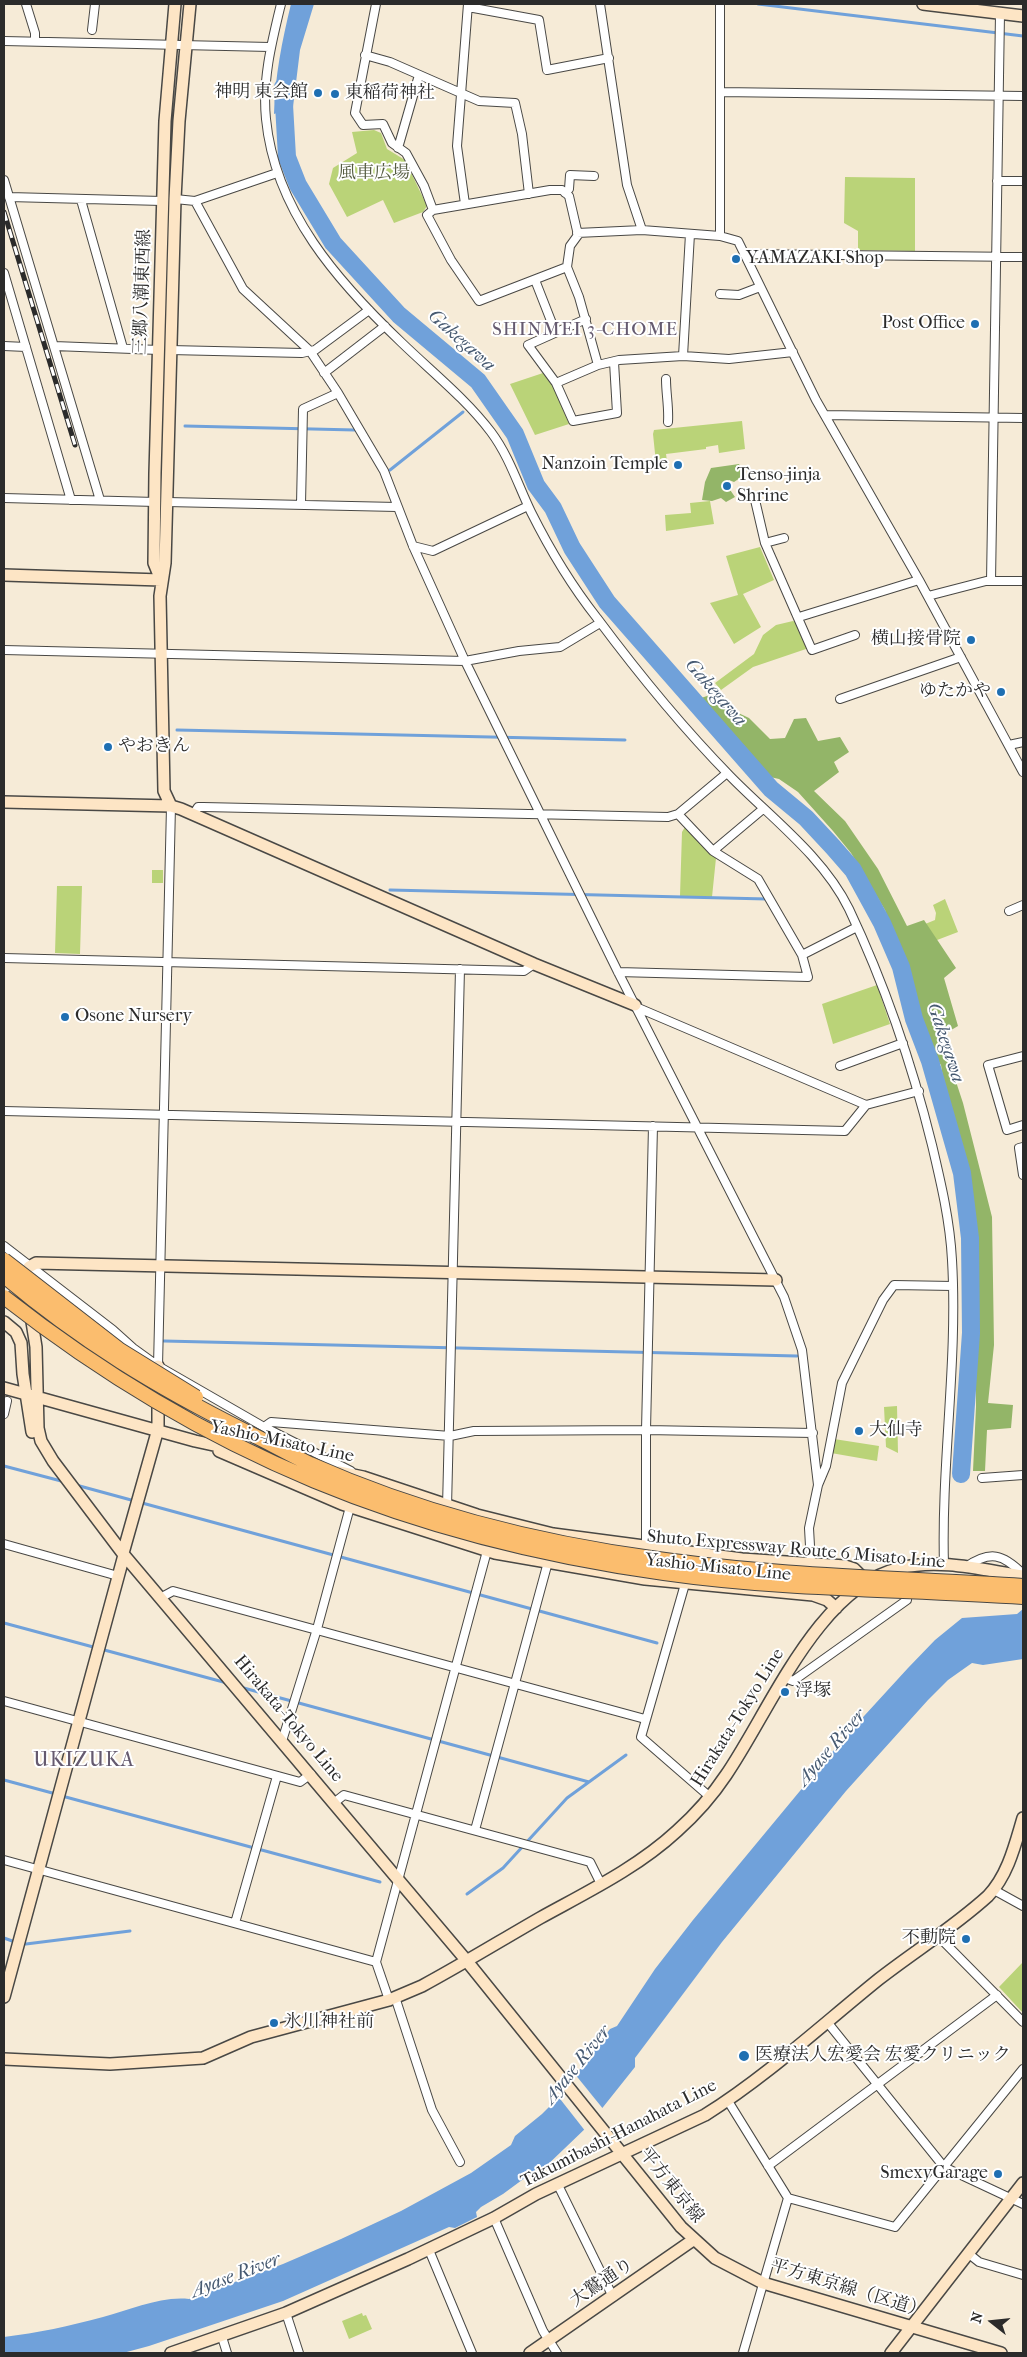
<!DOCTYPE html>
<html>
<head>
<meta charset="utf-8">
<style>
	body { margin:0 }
	#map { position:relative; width:1027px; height:2357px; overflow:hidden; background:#f6ebd7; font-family:"IM FELL French Canon",serif }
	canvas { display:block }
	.frame { position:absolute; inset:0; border:5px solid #2b2b2b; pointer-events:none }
	.north { position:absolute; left:967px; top:2297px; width:50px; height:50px; -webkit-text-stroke:4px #fff; paint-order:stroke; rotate:286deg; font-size:14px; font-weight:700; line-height:20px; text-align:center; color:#2b2b2b }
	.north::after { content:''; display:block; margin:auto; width:18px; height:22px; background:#2b2b2b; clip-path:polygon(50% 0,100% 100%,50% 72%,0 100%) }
</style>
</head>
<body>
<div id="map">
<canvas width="1027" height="2357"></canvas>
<div class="frame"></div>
<div class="north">N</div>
</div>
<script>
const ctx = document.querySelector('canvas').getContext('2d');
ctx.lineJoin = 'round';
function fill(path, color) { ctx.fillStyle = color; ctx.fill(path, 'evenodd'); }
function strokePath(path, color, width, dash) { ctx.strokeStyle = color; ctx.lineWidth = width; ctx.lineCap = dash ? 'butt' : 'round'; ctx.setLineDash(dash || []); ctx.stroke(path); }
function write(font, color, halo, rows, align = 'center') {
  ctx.font = font + ' "IM FELL French Canon","Noto Serif JP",serif'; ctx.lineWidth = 4; ctx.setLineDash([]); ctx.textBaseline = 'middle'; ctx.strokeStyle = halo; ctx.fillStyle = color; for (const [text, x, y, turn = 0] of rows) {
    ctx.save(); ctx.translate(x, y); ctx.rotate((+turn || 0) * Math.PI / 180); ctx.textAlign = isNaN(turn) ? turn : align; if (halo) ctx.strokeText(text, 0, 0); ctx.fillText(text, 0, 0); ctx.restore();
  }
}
const green = new Path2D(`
	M 374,130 L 381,133 L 387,149 L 405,160 L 427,206 L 423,212 L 394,223 L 383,200 L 347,217 L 329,184 L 333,168 L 357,153 L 352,132 Z
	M 845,177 L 915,178 L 915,251 L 858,250 L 858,231 L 844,223 Z
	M 543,373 L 554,388 L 569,424 L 535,435 L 510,384 Z
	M 742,421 L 745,449 L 719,453 L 718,445 L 706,447 L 706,449 L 666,454 L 667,461 L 656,463 L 653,434 L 654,430 Z
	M 710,501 L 714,524 L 666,531 L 665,515 L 691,513 L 690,503 Z
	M 760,547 L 774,580 L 743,594 L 761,627 L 734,644 L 710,603 L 738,595 L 726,556 Z
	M 793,621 L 798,623 L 808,646 L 806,649 L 753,667 L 721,690 L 715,683 L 754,654 L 763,635 L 776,625 Z
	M 685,827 L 716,858 L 712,897 L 680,896 L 682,832 Z
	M 152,870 L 163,870 L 163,883 L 152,883 Z
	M 57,886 L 82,886 L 80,954 L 55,953 Z
	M 945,899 L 958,932 L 911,950 L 903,933 L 935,920 L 936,913 L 933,905 Z
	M 877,985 L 890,1024 L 833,1044 L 822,1004 Z
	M 897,1406 L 898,1453 L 886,1447 L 884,1407 Z
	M 834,1439 L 879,1446 L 877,1461 L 831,1453 Z
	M 1023,1962 L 1023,2013 L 999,1987 Z
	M 362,2313 L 363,2316 L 366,2315 L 372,2329 L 349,2339 L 342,2321 Z`);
const forest = new Path2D(`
	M 739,464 L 743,473 L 740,478 L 734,482 L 729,480 L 726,484 L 735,497 L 726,502 L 721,498 L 712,501 L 702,500 L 705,482 L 711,468 Z
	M 719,692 L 732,710 L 749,718 L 770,739 L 785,738 L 794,719 L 806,718 L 818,741 L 840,737 L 849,752 L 834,762 L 839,772 L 814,791 L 845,821 L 878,869 L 907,926 L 924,920 L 956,968 L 944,978 L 958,1026 L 941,1036 L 963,1103 L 992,1217 L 994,1345 L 988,1403 L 1013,1405 L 1011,1428 L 987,1430 L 985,1471 L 973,1471 L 976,1407 L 975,1257 L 969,1193 L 944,1085 L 941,1065 L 930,1050 L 885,910 L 851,853 L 833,831 L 798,792 L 779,779 L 770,777 L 701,698 Z`);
const water = new Path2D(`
	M 291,4 L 314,4 L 300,50 L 293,107 L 274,114 C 275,76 282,41 291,4 Z
	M 1023,1609 L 1023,1659 L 983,1665 L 972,1663 L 948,1680 L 928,1700 L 846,1791 L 722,1942 L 635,2058 L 635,2067 L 588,2126 L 541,2171 L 537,2169 L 503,2194 L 481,2207 L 476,2212 L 477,2217 L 455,2228 L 449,2227 L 283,2301 L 149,2346 L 123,2353 L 4,2353 L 4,2337 C 37,2333 70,2326 103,2317 C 131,2310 160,2296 189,2299 L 283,2264 L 341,2239 L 401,2211 L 471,2173 L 511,2145 L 515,2136 L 542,2114 L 559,2097 L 610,2029 L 617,2026 L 655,1969 L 693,1920 L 843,1739 L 908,1668 L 935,1640 L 962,1618 L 1017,1614 Z`);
const pier = new Path2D(`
	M 574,2073 L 604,2110 L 586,2132 L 557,2095 Z`);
const stream = new Path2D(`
	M 758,4 L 1023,36
	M 185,426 L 355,430
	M 390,470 L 463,412
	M 177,730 L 625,740
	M 390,890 L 767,899
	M 164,1341 L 797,1356
	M 4,1466 L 65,1482
	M 76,1485 L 657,1643
	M 4,1623 L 227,1683
	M 240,1687 L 589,1782
	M 4,1780 L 56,1794
	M 62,1796 L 380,1882
	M 467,1894 L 503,1868 L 567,1798 L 626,1755
	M 4,1938 L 15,1942
	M 21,1943 L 26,1944 L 130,1931`);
const river = new Path2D(`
	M 283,87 L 287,157 L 298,185 L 333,243 L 399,315 L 478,381 L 515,434 L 536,485 L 553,508 L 572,548 L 607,602 L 771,789 L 806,818 L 833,847 L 853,870 L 882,923 L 901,967 L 914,1019 L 930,1061 L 962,1173 L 970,1238 L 971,1333 L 961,1474`);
const street = new Path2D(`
	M 26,4 L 35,33 L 35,41
	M 281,4 C 272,41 262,80 266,119 C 275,211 338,282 402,343 C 432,372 466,399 491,432 C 509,456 518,485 531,512 C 550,550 571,585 597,618 C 638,673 682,727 730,776 C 770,817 823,856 849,909 C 885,985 912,1064 932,1145 C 941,1183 950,1221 952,1260 C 958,1362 941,1463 944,1565
	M 376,4 L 355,113 L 363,125 L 383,124 L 392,143 L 406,153 L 424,186 L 433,210 L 550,190 L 562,190 L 569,196 L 578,235 L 570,246 L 567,267 L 579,297 L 598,365
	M 600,4 L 627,185 L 642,230
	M 720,4 L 720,236
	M 468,7 L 539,20 L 547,70 L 609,58
	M 92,30 L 95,4
	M 4,41 L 270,47
	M 365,55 L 390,62 L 479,101 L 515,103 L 522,134 L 529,194
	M 720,92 L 1023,96
	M 398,148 L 419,75
	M 4,180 L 100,500
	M 997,181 L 1023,181
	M 565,193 L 569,189 L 570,175 L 594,176
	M 9,197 L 162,201
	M 175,199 L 195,201 L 277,173
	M 81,200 L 123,348
	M 195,201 L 243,289 L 310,351 L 338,393 L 384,471 L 413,546 L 465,661 L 618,972 L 784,1297 L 802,1350 L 818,1485
	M 465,204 L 457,146 L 468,4
	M 433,210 L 427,215 L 451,260 L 479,301 L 567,267
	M 577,233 L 642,230 L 720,236 L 738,241 L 816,400 L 919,580 L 1023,772
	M 744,254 L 1023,257
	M 4,273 L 71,500
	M 535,280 L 555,331
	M 720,294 L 739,295 L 760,287
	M 586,319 L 528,345 L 556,383 L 573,421 L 617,413 L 614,362
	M 4,346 L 26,347
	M 54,346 L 159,350
	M 170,350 L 302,353 L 315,350 L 369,310
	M 683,356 L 729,359 L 793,352
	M 324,373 L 385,326
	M 666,379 C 666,394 669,407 668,422
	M 556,383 L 598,365 L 619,360 L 683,356 L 690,234
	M 825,415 L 1023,418
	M 4,498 L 156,502
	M 755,500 L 765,543 L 812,650 L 855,635
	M 167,502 L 397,507
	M 301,504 L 303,409 L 338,393
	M 765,543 L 784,538
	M 413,546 L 433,551 L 528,506
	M 991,581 L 1000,14
	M 928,596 L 986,581 L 1023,581
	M 799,617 L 919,580
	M 4,650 L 465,661 L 519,651 L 560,647 L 600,623
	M 840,699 L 961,657
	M 1009,745 L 1023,742
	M 193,815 L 198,807 L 203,807 L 668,817 L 678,814 L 727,773
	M 713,851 L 763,809
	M 1009,911 L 1023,905
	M 802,955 L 857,927
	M 4,958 L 524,971 L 534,964
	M 618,972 L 808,977 L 802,955 L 758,879 L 713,851 L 678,814
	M 636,1007 L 866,1105 L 919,1091
	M 1023,1056 L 988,1065 L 1007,1130 L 1023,1125
	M 840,1066 L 903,1043
	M 4,1111 L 845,1131 L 866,1105
	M 1023,1147 L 1019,1148 L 1023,1175
	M 4,1246 L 113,1330 L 133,1348 L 158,1366 L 264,1427 L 351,1471
	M 158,1366 L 171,806
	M 4,1414 L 7,1401
	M 264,1427 L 271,1422 L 450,1436 L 474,1431 L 646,1430 L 813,1433
	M 982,1478 L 1023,1475
	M 447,1507 L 460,969
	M 4,1544 L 118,1576
	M 646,1548 L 646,1430 L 653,1126
	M 811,1564 L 809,1528 L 818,1485 L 826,1466 L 842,1383 L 883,1300 L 894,1285 L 953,1286
	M 966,1567 C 990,1550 1003,1554 1023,1574
	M 685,1584 L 641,1737 L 710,1797
	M 162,1597 L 173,1591 L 645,1719
	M 785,1678 L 793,1681 L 907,1600 L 908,1588
	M 4,1701 L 300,1782 L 311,1774
	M 282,1741 L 317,1629 L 350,1507
	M 335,1802 L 344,1795 L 590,1862 L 601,1884
	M 475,1830 L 548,1562
	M 4,1860 L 376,1962
	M 994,1890 L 1023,1906
	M 235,1923 L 277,1776
	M 938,1936 L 1023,2022
	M 395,1997 L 432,2110 L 460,2162
	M 389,2000 L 376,1962 L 487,1551
	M 828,2023 L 944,2167 L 1023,2204
	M 728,2101 L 788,2198 L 895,2227 L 1023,2069
	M 768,2166 L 997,1995
	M 558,2185 L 613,2297
	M 494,2218 L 543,2331 L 557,2353
	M 429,2250 L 472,2353
	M 969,2254 L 979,2262 L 1023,2275
	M 286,2313 L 299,2353
	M 222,2337 L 227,2353
	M 743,2353 L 788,2198`);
const secondary = new Path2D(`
	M 923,4 L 1023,16
	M 4,575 L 161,580
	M 161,580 L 154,563 L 155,473 L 165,121 L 175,4
	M 4,802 L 171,806 L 181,809 L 534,964 L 635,1005
	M 171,806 L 164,791 L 160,596 L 165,563 L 175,199 L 179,121 L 190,4
	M 29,1267 L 36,1263 L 776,1280
	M 23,1293 L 29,1303 L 36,1347 L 38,1428 L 41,1441 L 53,1461 L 124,1555 L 466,1960 L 681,2227 L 715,2258 L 763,2283 L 1001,2353
	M 4,1322 L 16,1332 L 21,1343 L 23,1374 L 32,1432
	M 4,1388 L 195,1441 L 241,1451
	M 219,1451 L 342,1504 L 495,1553 L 645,1579 L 813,1595 L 827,1600 L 836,1608
	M 339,1472 L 363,1477 L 477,1515 L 553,1534 L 742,1559 L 845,1566 L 854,1569 L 865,1580
	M 123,1553 L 158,1429 L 158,1366
	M 4,1997 L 124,1555
	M 4,2059 L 110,2064 L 203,2058 L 251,2037 L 389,2000 L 422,1986 C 461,1965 500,1941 540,1918 C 587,1892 637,1868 677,1831 C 696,1814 712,1796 726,1775 C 770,1711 818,1587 900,1568 C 940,1558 983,1570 1023,1576
	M 171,2353 L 286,2313 L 408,2259 L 494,2218 L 536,2194 L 705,2115 C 767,2076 822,2025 879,1979 C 915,1951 954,1927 988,1896 C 1008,1875 1015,1845 1023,1818
	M 530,2353 L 693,2240
	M 891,2353 L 1023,2183`);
const rail = new Path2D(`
	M 4,212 L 75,445`);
const highwayBridge = new Path2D(`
	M 4,1260 L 120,1350 L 196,1397
	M 4,1276 C 81,1341 157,1387 247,1432 C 268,1442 289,1454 310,1464 C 420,1513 539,1543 658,1559 C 779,1576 902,1578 1023,1586
	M 4,1297 C 204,1454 412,1538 664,1573 C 783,1590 904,1589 1023,1597`);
const markers = [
	[318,93,5,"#1f6fb2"],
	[335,94,5,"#1f6fb2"],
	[736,259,5,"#1f6fb2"],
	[975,324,5,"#1f6fb2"],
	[678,465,5,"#1f6fb2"],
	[727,486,5,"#1f6fb2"],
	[971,640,5,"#1f6fb2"],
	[1001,692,5,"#1f6fb2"],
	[108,747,5,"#1f6fb2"],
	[65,1017,5,"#1f6fb2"],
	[859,1431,5,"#1f6fb2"],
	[785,1692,5,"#1f6fb2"],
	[966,1939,5,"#1f6fb2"],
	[274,2023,5,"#1f6fb2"],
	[744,2056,6,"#1f6fb2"],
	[998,2174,5,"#1f6fb2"]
];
const poiNames = [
	["神明 東会館",308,93,"right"],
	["東稲荷神社",345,94],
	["YAMAZAKI Shop",746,259],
	["Post Office",965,324,"right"],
	["Nanzoin Temple",668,465,"right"],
	["Tenso-jinja",737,476],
	["Shrine",737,497],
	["横山接骨院",961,640,"right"],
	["ゆたかや",991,692,"right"],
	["やおきん",118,747],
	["Osone Nursery",75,1017],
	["大仙寺",869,1431],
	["浮塚",795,1692],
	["不動院",956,1939,"right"],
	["氷川神社前",284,2023],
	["医療法人宏愛会 宏愛クリニック",755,2056],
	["SmexyGarage",988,2174,"right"]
];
const parkNames = [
	["風車広場",374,174]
];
const streetNames = [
	["三郷八潮東西線",143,292,-88],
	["Yashio-Misato Line",282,1442,12],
	["Shuto Expressway Route 6 Misato Line",796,1550,5],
	["Yashio-Misato Line",718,1568,6],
	["Hirakata-Tokyo Line",738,1718,-58],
	["Hirakata-Tokyo Line",288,1719,50],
	["Takumibashi-Hanahata Line",619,2134,-27],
	["平方東京線",671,2186,51],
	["大鷲通り",602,2283,-34],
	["平方東京線（区道）",848,2289,17]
];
const neighbourhoodNames = [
	["SHINMEI 3-CHOME",585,330]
];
const waterNames = [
	["Gakegawa",461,341,42],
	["Gakegawa",715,693,49],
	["Gakegawa",945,1043,72],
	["Ayase River",832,1748,-49],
	["Ayase River",578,2065,-51],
	["Ayase River",236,2276,-21]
];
const quarterNames = [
	["UKIZUKA",84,1761]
];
fill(green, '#bad378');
fill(forest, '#93b568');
fill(water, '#70a1da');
fill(pier, '#f6ebd7');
strokePath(stream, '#70a1da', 3);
strokePath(river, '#70a1da', 18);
strokePath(street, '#494845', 10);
strokePath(secondary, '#494845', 14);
strokePath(street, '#fff', 8);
strokePath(secondary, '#fde5c5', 11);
strokePath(rail, '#2b2b2b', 5);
strokePath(rail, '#fff', 3, [9]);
strokePath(highwayBridge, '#494845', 16, []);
strokePath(highwayBridge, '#fbbd6e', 14);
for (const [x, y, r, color] of markers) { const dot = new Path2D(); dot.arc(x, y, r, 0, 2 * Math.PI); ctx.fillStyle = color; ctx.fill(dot); strokePath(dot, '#fff', 2); }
write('18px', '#2b2b2b', '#fff', poiNames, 'left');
write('18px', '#565d42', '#fff', parkNames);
write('18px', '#2b2b2b', '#fff', streetNames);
ctx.letterSpacing = '1px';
write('19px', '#655a6f', '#fff', neighbourhoodNames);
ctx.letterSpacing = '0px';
write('italic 19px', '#475a71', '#fff', waterNames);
ctx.letterSpacing = '1px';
write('20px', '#655a6f', '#fff', quarterNames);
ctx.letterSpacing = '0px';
</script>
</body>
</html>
